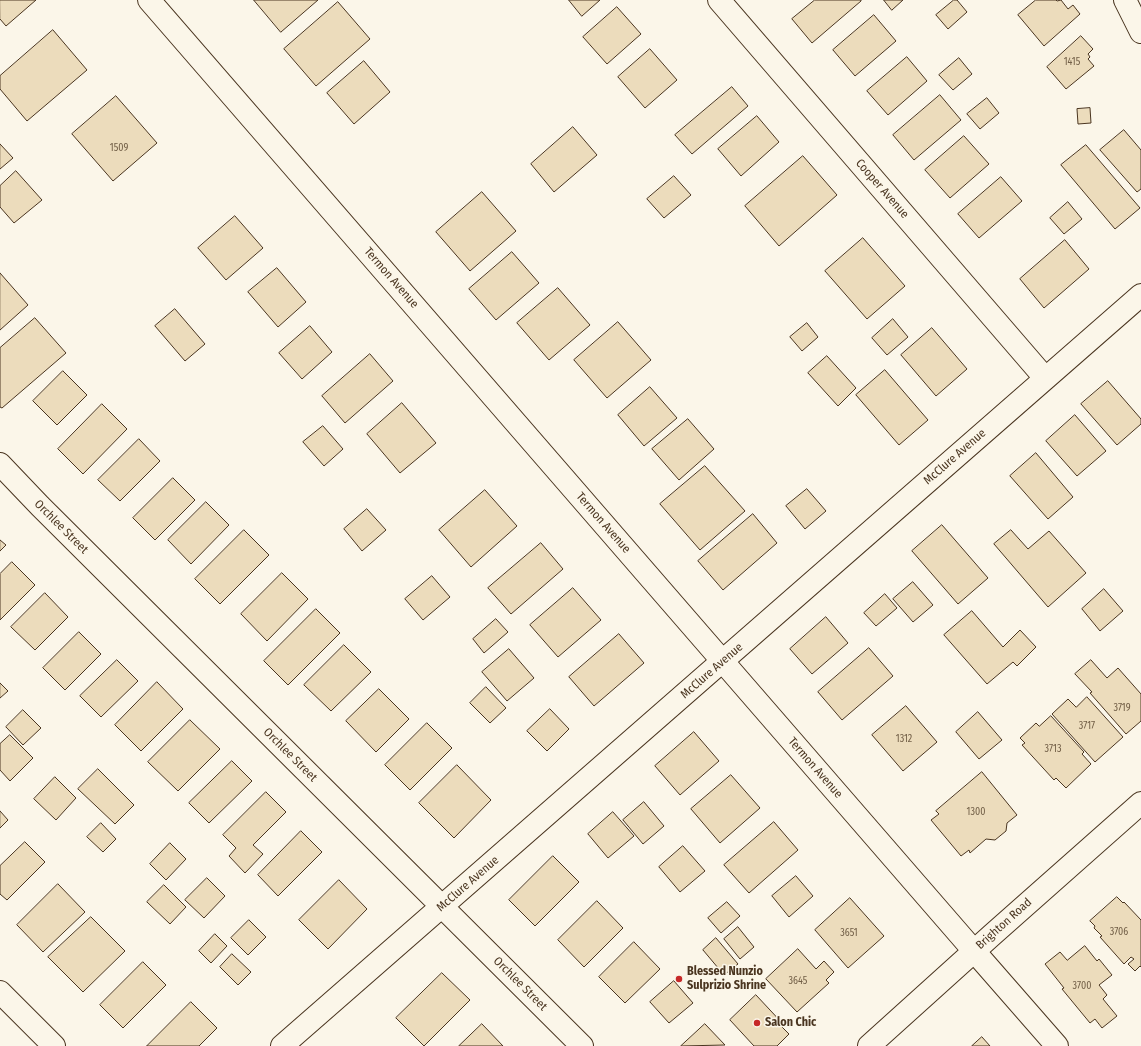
<!DOCTYPE html>
<html>
<head>
<meta charset="utf-8">
<style>
	body { margin:0 }
	canvas { display:block; background:#fbf6e9 }
</style>
</head>
<body>
<canvas width="1141" height="1046"></canvas>
<script>
const ctx = document.querySelector('canvas').getContext('2d');
ctx.lineJoin = 'round';
function fill(path, color) { ctx.fillStyle = color; ctx.fill(path, 'evenodd'); }
function strokePath(path, color, width, dash) { ctx.strokeStyle = color; ctx.lineWidth = width; ctx.lineCap = dash ? 'butt' : 'round'; ctx.setLineDash(dash || []); ctx.stroke(path); }
function write(font, color, halo, rows, align = 'center') {
  ctx.font = font + ' "Fira Sans Condensed",sans-serif'; ctx.lineWidth = 3; ctx.setLineDash([]); ctx.textBaseline = 'middle'; ctx.strokeStyle = halo; ctx.fillStyle = color; for (const [text, x, y, turn = 0] of rows) {
    ctx.save(); ctx.translate(x, y); ctx.rotate((+turn || 0) * Math.PI / 180); ctx.textAlign = isNaN(turn) ? turn : align; if (halo) ctx.strokeText(text, 0, 0); ctx.fillText(text, 0, 0); ctx.restore();
  }
}
const building = new Path2D(`
	M 0,0 L 36,0 L 6,26 L 0,19 Z
	M 254,0 L 318,0 L 281,32 Z
	M 569,0 L 600,0 L 582,16 Z
	M 815,0 L 861,0 L 861,1 L 812,43 L 792,19 Z
	M 884,0 L 903,0 L 892,10 Z
	M 954,0 L 957,0 L 967,12 L 948,29 L 936,15 Z
	M 1036,0 L 1056,0 L 1057,1 L 1061,0 L 1068,9 L 1073,5 L 1080,14 L 1044,46 L 1018,15 Z
	M 338,2 L 370,39 L 316,86 L 284,49 Z
	M 617,7 L 641,34 L 607,64 L 583,37 Z
	M 874,15 L 896,41 L 855,76 L 833,50 Z
	M 53,30 L 87,70 L 27,121 L 0,89 L 0,76 Z
	M 1081,36 L 1093,49 L 1088,54 L 1090,57 L 1088,59 L 1094,66 L 1066,89 L 1047,67 Z
	M 650,49 L 677,80 L 645,108 L 618,77 Z
	M 907,57 L 927,81 L 888,115 L 867,91 Z
	M 959,58 L 972,74 L 953,90 L 939,75 Z
	M 364,61 L 390,92 L 354,124 L 327,93 Z
	M 732,87 L 748,106 L 692,154 L 675,135 Z
	M 940,95 L 961,120 L 914,160 L 893,135 Z
	M 116,96 L 157,143 L 113,181 L 72,134 Z
	M 987,98 L 999,113 L 980,129 L 967,114 Z
	M 1090,108 L 1091,123 L 1078,124 L 1077,109 Z
	M 757,116 L 779,142 L 741,176 L 718,149 Z
	M 573,127 L 597,155 L 554,192 L 531,164 Z
	M 1124,130 L 1141,150 L 1141,189 L 1137,192 L 1100,150 Z
	M 964,136 L 989,164 L 950,198 L 925,170 Z
	M 0,144 L 13,158 L 0,169 Z
	M 1086,145 L 1140,208 L 1115,229 L 1061,165 Z
	M 803,156 L 837,195 L 779,246 L 745,206 Z
	M 16,171 L 42,200 L 14,223 L 0,207 L 0,186 Z
	M 674,176 L 691,195 L 664,218 L 647,199 Z
	M 1001,177 L 1022,201 L 979,238 L 958,214 Z
	M 482,192 L 516,231 L 470,271 L 436,232 Z
	M 1068,202 L 1082,219 L 1064,234 L 1050,218 Z
	M 235,216 L 263,248 L 226,280 L 198,248 Z
	M 863,238 L 905,286 L 867,319 L 825,271 Z
	M 1065,240 L 1089,269 L 1044,308 L 1020,279 Z
	M 512,252 L 539,283 L 496,320 L 469,289 Z
	M 277,268 L 306,302 L 278,327 L 248,292 Z
	M 0,273 L 28,305 L 0,330 Z
	M 558,288 L 590,325 L 549,360 L 517,323 Z
	M 175,309 L 205,344 L 185,361 L 155,326 Z
	M 35,318 L 66,353 L 2,408 L 0,407 L 0,348 Z
	M 893,319 L 908,337 L 887,355 L 872,338 Z
	M 618,322 L 651,360 L 607,398 L 574,360 Z
	M 807,323 L 818,337 L 802,351 L 790,337 Z
	M 310,326 L 332,352 L 302,379 L 279,353 Z
	M 932,328 L 967,369 L 936,396 L 901,355 Z
	M 370,354 L 393,381 L 345,423 L 322,396 Z
	M 827,356 L 856,388 L 838,406 L 808,373 Z
	M 885,370 L 928,420 L 899,445 L 856,395 Z
	M 63,371 L 87,395 L 57,425 L 33,401 Z
	M 1108,381 L 1141,419 L 1141,424 L 1117,445 L 1081,404 Z
	M 650,387 L 677,418 L 644,446 L 618,415 Z
	M 402,403 L 436,443 L 400,473 L 367,434 Z
	M 102,404 L 127,429 L 83,474 L 58,449 Z
	M 1075,415 L 1106,451 L 1077,476 L 1046,441 Z
	M 688,419 L 714,449 L 679,480 L 652,449 Z
	M 323,426 L 343,449 L 324,466 L 303,442 Z
	M 139,439 L 160,461 L 120,501 L 98,480 Z
	M 1036,453 L 1073,497 L 1048,519 L 1010,476 Z
	M 705,466 L 745,511 L 700,550 L 660,504 Z
	M 173,478 L 195,500 L 155,540 L 133,518 Z
	M 807,489 L 826,511 L 805,529 L 786,506 Z
	M 485,490 L 517,526 L 471,567 L 439,530 Z
	M 206,502 L 229,525 L 191,564 L 168,540 Z
	M 367,509 L 386,530 L 362,551 L 344,529 Z
	M 753,514 L 777,543 L 723,590 L 698,561 Z
	M 942,525 L 988,578 L 958,604 L 912,551 Z
	M 244,530 L 269,555 L 220,604 L 195,579 Z
	M 1011,530 L 1028,549 L 1049,531 L 1086,573 L 1048,607 L 994,544 Z
	M 0,540 L 6,545 L 0,551 Z
	M 541,543 L 563,569 L 511,614 L 488,588 Z
	M 12,562 L 35,585 L 0,620 L 0,574 Z
	M 282,573 L 308,599 L 267,641 L 241,614 Z
	M 432,576 L 450,597 L 423,620 L 405,599 Z
	M 913,582 L 933,605 L 913,622 L 893,599 Z
	M 573,588 L 601,620 L 558,657 L 530,625 Z
	M 1104,589 L 1123,611 L 1100,631 L 1082,609 Z
	M 45,593 L 68,617 L 35,650 L 11,627 Z
	M 885,594 L 897,608 L 876,626 L 864,613 Z
	M 316,609 L 340,633 L 288,685 L 264,661 Z
	M 972,611 L 1003,647 L 1020,630 L 1036,647 L 1017,666 L 1013,662 L 987,684 L 944,635 Z
	M 826,617 L 848,643 L 812,674 L 790,649 Z
	M 496,619 L 508,632 L 484,653 L 473,639 Z
	M 79,632 L 101,654 L 65,690 L 43,668 Z
	M 619,634 L 644,663 L 594,706 L 569,677 Z
	M 344,645 L 371,672 L 331,711 L 304,685 Z
	M 869,648 L 893,676 L 842,720 L 818,692 Z
	M 509,649 L 534,678 L 507,701 L 482,672 Z
	M 117,660 L 138,681 L 101,717 L 80,696 Z
	M 1091,660 L 1107,678 L 1118,668 L 1141,694 L 1141,721 L 1126,734 L 1090,693 L 1092,692 L 1075,674 Z
	M 157,682 L 183,709 L 141,751 L 115,725 Z
	M 0,683 L 8,691 L 0,698 Z
	M 486,687 L 506,708 L 490,723 L 470,703 Z
	M 379,689 L 409,719 L 376,752 L 346,721 Z
	M 1087,697 L 1123,737 L 1095,762 L 1052,714 L 1068,699 L 1076,707 Z
	M 906,706 L 937,742 L 903,771 L 872,735 Z
	M 550,709 L 569,729 L 547,751 L 527,731 Z
	M 23,710 L 41,728 L 23,745 L 6,727 Z
	M 978,712 L 1002,740 L 979,759 L 956,732 Z
	M 1051,716 L 1084,752 L 1082,754 L 1091,764 L 1066,788 L 1056,778 L 1054,780 L 1022,745 L 1025,743 L 1020,738 L 1036,723 L 1039,726 Z
	M 190,720 L 220,749 L 178,791 L 148,762 Z
	M 427,723 L 452,748 L 410,790 L 385,765 Z
	M 694,732 L 719,761 L 680,795 L 655,766 Z
	M 10,735 L 33,758 L 10,781 L 0,770 L 0,744 Z
	M 232,761 L 252,781 L 209,823 L 189,803 Z
	M 457,765 L 491,800 L 454,838 L 419,803 Z
	M 98,769 L 134,805 L 115,824 L 78,789 Z
	M 982,772 L 1017,815 L 1007,823 L 1006,831 L 995,840 L 986,839 L 970,853 L 969,850 L 961,856 L 931,820 L 939,814 L 936,811 Z
	M 731,775 L 760,808 L 720,843 L 691,809 Z
	M 55,777 L 76,798 L 56,820 L 34,799 Z
	M 266,792 L 286,812 L 253,845 L 263,854 L 245,873 L 229,856 L 236,848 L 223,835 Z
	M 644,802 L 664,826 L 643,844 L 623,820 Z
	M 0,811 L 8,820 L 0,828 Z
	M 613,812 L 634,836 L 608,858 L 588,834 Z
	M 774,822 L 798,850 L 749,893 L 724,865 Z
	M 101,823 L 116,839 L 103,852 L 87,837 Z
	M 301,831 L 322,852 L 278,896 L 258,875 Z
	M 25,842 L 45,862 L 7,900 L 0,894 L 0,866 Z
	M 170,843 L 186,859 L 166,880 L 150,864 Z
	M 683,846 L 705,871 L 680,892 L 659,867 Z
	M 553,856 L 579,882 L 535,926 L 509,900 Z
	M 796,876 L 813,896 L 789,917 L 772,896 Z
	M 207,878 L 225,896 L 204,918 L 185,900 Z
	M 339,880 L 367,909 L 328,949 L 299,920 Z
	M 58,884 L 85,912 L 43,952 L 17,925 Z
	M 164,885 L 186,907 L 170,924 L 147,902 Z
	M 1117,897 L 1123,903 L 1124,902 L 1141,920 L 1141,967 L 1140,966 L 1135,971 L 1128,964 L 1134,959 L 1131,957 L 1124,964 L 1100,937 L 1102,936 L 1094,928 L 1095,926 L 1090,921 Z
	M 850,898 L 884,936 L 848,968 L 815,930 Z
	M 597,901 L 623,928 L 584,967 L 558,940 Z
	M 727,902 L 740,916 L 721,933 L 708,918 Z
	M 91,917 L 125,951 L 83,992 L 48,957 Z
	M 249,920 L 266,937 L 248,955 L 231,938 Z
	M 738,927 L 754,947 L 740,959 L 724,939 Z
	M 215,934 L 227,946 L 211,963 L 199,951 Z
	M 716,938 L 738,964 L 724,975 L 703,950 Z
	M 634,942 L 660,969 L 625,1003 L 599,977 Z
	M 1085,946 L 1097,961 L 1099,959 L 1112,975 L 1099,985 L 1107,995 L 1103,999 L 1117,1016 L 1102,1028 L 1095,1019 L 1090,1023 L 1062,989 L 1064,988 L 1045,964 L 1060,952 L 1067,960 Z
	M 798,949 L 816,969 L 824,961 L 834,972 L 826,980 L 829,983 L 797,1012 L 766,979 Z
	M 232,954 L 251,972 L 238,985 L 220,967 Z
	M 143,962 L 166,985 L 123,1028 L 100,1005 Z
	M 442,973 L 470,1000 L 424,1046 L 396,1018 Z
	M 674,981 L 693,1003 L 669,1023 L 650,1002 Z
	M 756,995 L 784,1025 L 782,1027 L 789,1034 L 777,1046 L 754,1046 L 730,1020 Z
	M 191,1002 L 217,1028 L 199,1046 L 147,1046 Z
	M 482,1024 L 503,1046 L 459,1046 Z
	M 705,1024 L 725,1045 L 681,1046 Z
	M 982,1037 L 990,1046 L 972,1046 Z`);
const street = new Path2D(`
	M 719,0 L 1045,378
	M 0,464 L 40,506 L 582,1046
	M 974,951 L 1057,1046
	M 282,1046 L 1141,295`);
const secondary = new Path2D(`
	M 149,0 L 974,951
	M 0,992 L 54,1046
	M 869,1046 L 992,935 L 1141,803`);
const primary = new Path2D(`
	M 1125,0 L 1141,32`);
const markers = [
	[679,979,4,"#c62828"],
	[757,1023,4,"#c62828"]
];
const numberNames = [
	["1415",1072,62],
	["1509",119,148],
	["3719",1122,708],
	["3717",1087,726],
	["1312",904,739],
	["3713",1053,749],
	["1300",976,812],
	["3706",1119,932],
	["3651",849,933],
	["3645",798,981],
	["3700",1082,986]
];
const streetNames = [
	["Cooper Avenue",882,189,49],
	["Termon Avenue",391,278,49],
	["McClure Avenue",955,457,-41],
	["Termon Avenue",603,523,49],
	["Orchlee Street",61,527,45],
	["McClure Avenue",712,671,-41],
	["Orchlee Street",290,755,45],
	["Termon Avenue",815,768,49],
	["McClure Avenue",468,884,-41],
	["Brighton Road",1004,924,-42],
	["Orchlee Street",520,984,45]
];
const poiNames = [
	["Blessed Nunzio",687,972],
	["Sulprizio Shrine",687,986],
	["Salon Chic",765,1023]
];
fill(building, '#ecdcbc');
strokePath(building, '#4a3520', 1);
strokePath(street, '#4a3520', 24);
strokePath(secondary, '#4a3520', 24);
strokePath(primary, '#4a3520', 24);
strokePath(street, '#fbf6e9', 22);
strokePath(secondary, '#fbf6e9', 22);
strokePath(primary, '#fbf6e9', 22);
for (const [x, y, r, color] of markers) { const dot = new Path2D(); dot.arc(x, y, r, 0, 2 * Math.PI); ctx.fillStyle = color; ctx.fill(dot); strokePath(dot, '#fbf6e9', 1.5); }
write('10px', '#725f47', null, numberNames);
write('12px', '#4a3520', '#fbf6e9', streetNames);
write('bold 12px', '#4a3520', '#fbf6e9', poiNames, 'left');
</script>
</body>
</html>
